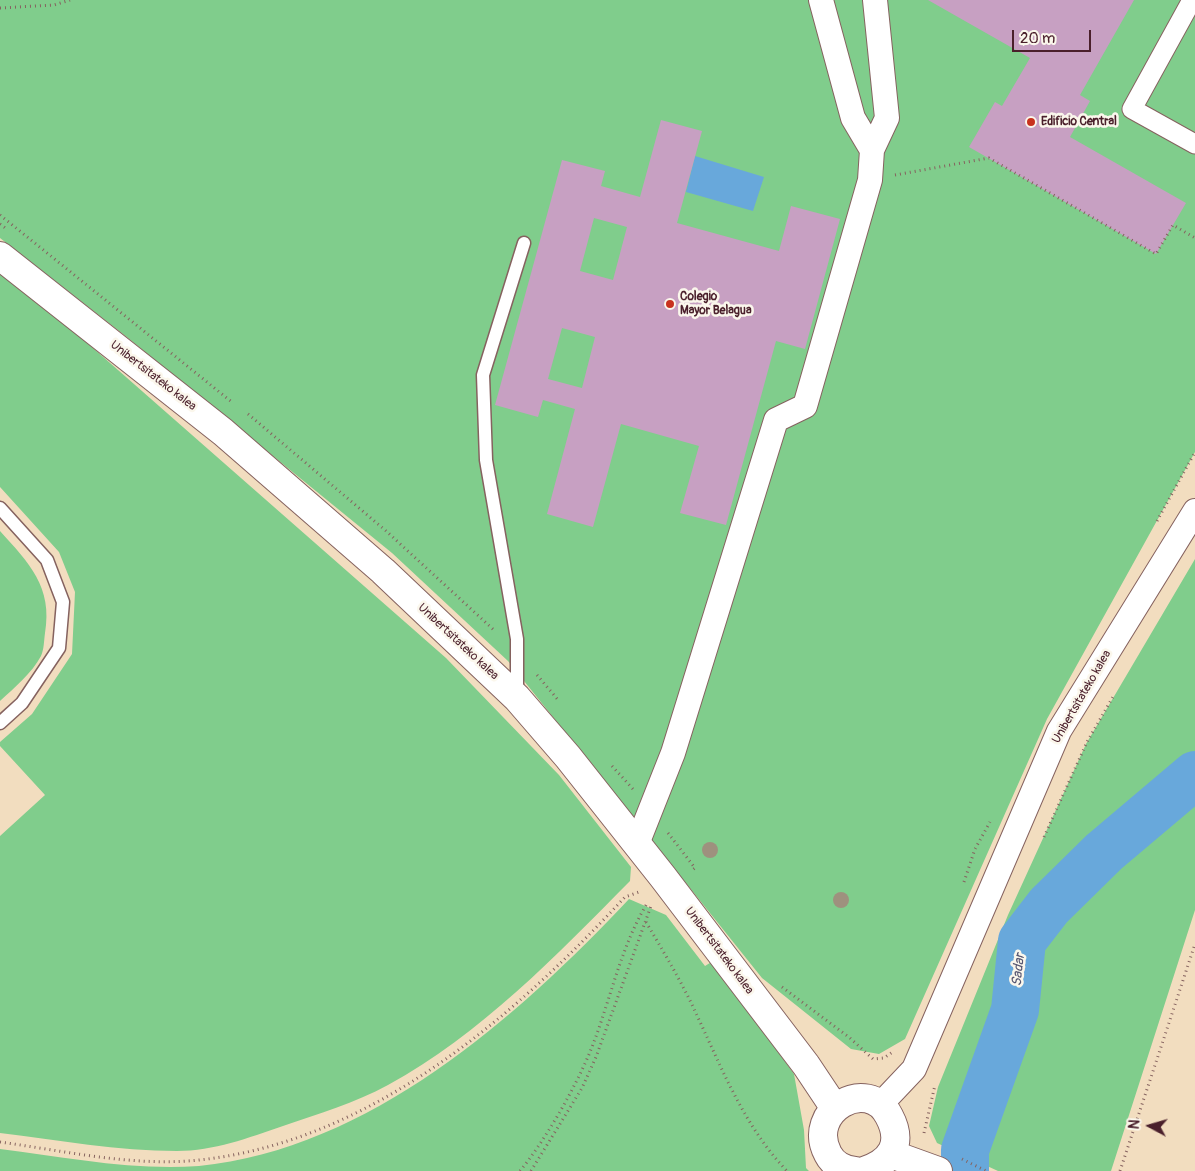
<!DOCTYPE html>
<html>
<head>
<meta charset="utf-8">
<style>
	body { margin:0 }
	#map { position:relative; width:1195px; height:1171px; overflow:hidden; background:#f2ddbf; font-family:Pangolin,sans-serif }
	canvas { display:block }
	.north { position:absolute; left:1125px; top:1101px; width:50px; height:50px; -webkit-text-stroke:4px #fbf7ec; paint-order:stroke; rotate:276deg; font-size:14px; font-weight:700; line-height:20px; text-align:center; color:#4a1f2b }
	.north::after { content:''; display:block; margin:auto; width:18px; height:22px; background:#4a1f2b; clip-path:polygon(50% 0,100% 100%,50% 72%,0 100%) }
	.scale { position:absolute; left:1012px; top:30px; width:79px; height:22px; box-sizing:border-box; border:2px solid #4a1f2b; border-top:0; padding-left:6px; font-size:15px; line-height:18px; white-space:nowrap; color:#4a1f2b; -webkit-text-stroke:4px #fbf7ec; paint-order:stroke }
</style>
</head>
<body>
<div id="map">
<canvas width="1195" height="1171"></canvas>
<div class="north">N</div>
<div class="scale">20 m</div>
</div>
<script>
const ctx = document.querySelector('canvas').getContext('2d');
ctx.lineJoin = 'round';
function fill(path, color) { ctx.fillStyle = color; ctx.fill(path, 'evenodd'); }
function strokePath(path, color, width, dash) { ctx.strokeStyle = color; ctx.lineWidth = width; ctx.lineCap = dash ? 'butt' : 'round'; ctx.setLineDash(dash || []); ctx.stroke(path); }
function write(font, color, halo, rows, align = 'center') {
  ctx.font = font + ' Pangolin,sans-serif'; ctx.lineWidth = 5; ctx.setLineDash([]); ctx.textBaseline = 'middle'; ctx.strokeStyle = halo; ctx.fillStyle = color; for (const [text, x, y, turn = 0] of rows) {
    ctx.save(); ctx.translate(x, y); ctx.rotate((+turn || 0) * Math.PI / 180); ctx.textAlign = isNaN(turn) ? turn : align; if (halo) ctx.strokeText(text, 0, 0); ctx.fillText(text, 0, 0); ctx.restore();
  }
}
const green = new Path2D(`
	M 0,0 L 1195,0 L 1195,452 L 1047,719 L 905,1039 L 879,1054 L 851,1049 L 762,978 L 508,661 L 392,553 L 128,338 L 0,238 Z
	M 0,273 L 77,334 L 446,658 L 559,775 L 631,867 L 630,881 C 556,956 481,1034 388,1085 C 355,1103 318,1114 283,1126 C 248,1138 214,1151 177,1151 C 118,1151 58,1140 0,1133 L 0,836 L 45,795 L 0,746 L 0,742 L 32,714 L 72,654 L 75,592 L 59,552 L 0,487 Z
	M 0,531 C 29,563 53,587 45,633 C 44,640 44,650 41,656 C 32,673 14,688 0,701 Z
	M 1195,559 L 1195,910 L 1111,1171 L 998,1171 L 937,1143 L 929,1126 L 938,1087 L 1008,915 L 1086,744 Z
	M 629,899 L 666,915 L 705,966 L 713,961 L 794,1074 L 804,1130 L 806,1168 L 809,1171 L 0,1171 L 0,1149 C 65,1157 133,1171 199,1166 C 369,1149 517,1018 629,899 Z`);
const water = new Path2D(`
	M 695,156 L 764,177 L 753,211 L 686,192 Z`);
const river = new Path2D(`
	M 965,1171 L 965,1150 L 1015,1010 L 1022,941 L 1049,906 L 1104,852 L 1195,775`);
const building = new Path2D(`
	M 928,0 L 1134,0 L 1080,95 L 1090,101 L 1070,137 L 1186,203 L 1156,254 L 969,147 L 995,102 L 1002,106 L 1030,58 Z
	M 661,120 L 702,131 L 677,223 L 779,251 L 791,206 L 840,219 L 805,349 L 776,341 L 726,525 L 680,513 L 699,446 L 621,424 L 593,527 L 547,514 L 575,409 L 543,400 L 538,417 L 495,405 L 562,160 L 605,171 L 601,186 L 640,197 ZM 594,218 L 627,227 L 613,280 L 580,271 ZM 562,328 L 595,337 L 582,388 L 548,379 Z`);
const path = new Path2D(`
	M 0,8 L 54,5 L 70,0
	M 895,175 L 989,158 L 1156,254 L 1173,225 L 1195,238
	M 0,215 L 233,403
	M 0,224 L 8,230
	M 248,414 L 385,530 L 495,631
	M 1157,521 L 1195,452
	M 537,675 L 559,701
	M 612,766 L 633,789
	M 668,833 L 695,868 L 691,871
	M 1044,837 L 1087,742 L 1114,695
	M 964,882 L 975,849 L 990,822
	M 646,922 C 663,951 680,979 694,1009 C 721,1066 743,1125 787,1171
	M 782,987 L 850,1038 L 873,1059 L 884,1058 L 894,1051
	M 924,1133 L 935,1085
	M 0,1142 C 65,1151 134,1167 199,1160 C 370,1142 513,1018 625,897 L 639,892
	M 962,1159 L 986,1171
	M 520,1171 C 546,1139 574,1090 590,1052 C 610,1003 620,947 648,902
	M 531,1171 L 582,1088 L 596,1057 L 651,906
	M 1120,1171 L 1195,944`);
const service = new Path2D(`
	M 0,508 L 47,560 L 63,602 L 59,648 L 22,703 L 0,723
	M 517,695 L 517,639 L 486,460 L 483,375 L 524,243`);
const pedestrian = new Path2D(`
	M 1192,0 L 1132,109 L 1195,144`);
const minor = new Path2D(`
	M 872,150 L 887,118 L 875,0
	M 637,844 L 673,753 L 776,420 L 805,406 L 870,180 L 872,150 L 853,118 L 821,0
	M 880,1105 L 914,1069 L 1059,731 L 1195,511`);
const tertiary = new Path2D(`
	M 891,1154 L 938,1171`);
const secondary = new Path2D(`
	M 0,256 L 223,432 L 383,571 L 517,698 L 568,757 L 663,877 L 806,1065 L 834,1107
	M 855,1171 C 844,1170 833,1164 828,1154 C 805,1111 868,1075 889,1116 C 904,1144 891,1162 864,1171`);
const trees = [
	[710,850],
	[841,900]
];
const markers = [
	[1031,122,5,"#c8321e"],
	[670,304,5,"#c8321e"]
];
const poiNames = [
	["Edificio Central",1041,122],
	["Colegio",680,297],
	["Mayor Belagua",680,311]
];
const streetNames = [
	["Unibertsitateko kalea",153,376,38],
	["Unibertsitateko kalea",458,642,43],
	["Unibertsitateko kalea",1082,697,-60],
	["Unibertsitateko kalea",719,951,53]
];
const waterNames = [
	["Sadar",1019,970,-84]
];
fill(green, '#80cd8c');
fill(water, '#68a8db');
strokePath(river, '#68a8db', 48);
fill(building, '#c7a0c2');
strokePath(service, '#85625f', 15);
strokePath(pedestrian, '#85625f', 21);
strokePath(minor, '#85625f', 26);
strokePath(tertiary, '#85625f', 30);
strokePath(secondary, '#85625f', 30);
strokePath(path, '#85625f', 3, [1, 4]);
strokePath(service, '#fff', 12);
strokePath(pedestrian, '#fff', 19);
strokePath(minor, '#fff', 24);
strokePath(tertiary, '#fff', 28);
strokePath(secondary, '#fff', 28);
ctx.fillStyle = '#9e917e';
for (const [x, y] of trees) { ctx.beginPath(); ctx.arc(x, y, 8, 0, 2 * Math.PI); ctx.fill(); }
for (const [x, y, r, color] of markers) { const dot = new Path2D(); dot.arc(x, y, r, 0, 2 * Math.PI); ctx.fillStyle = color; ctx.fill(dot); strokePath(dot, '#fbf7ec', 2); }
write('bold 12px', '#4a1f2b', '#fbf7ec', poiNames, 'left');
write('12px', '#4a1f2b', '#fbf7ec', streetNames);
write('italic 14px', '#565671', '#fbf7ec', waterNames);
</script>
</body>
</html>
